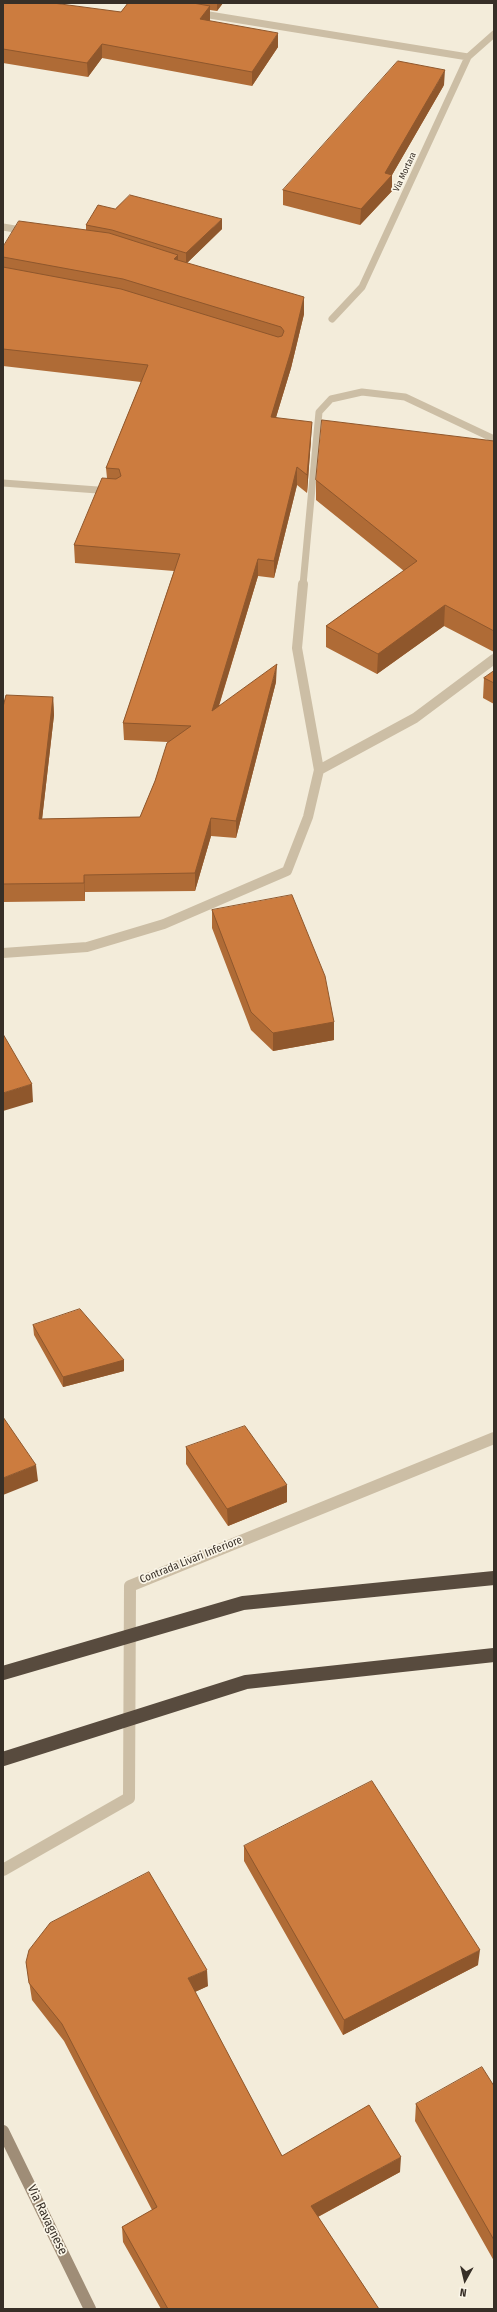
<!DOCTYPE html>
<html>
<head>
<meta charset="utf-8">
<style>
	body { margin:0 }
	#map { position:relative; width:497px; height:2312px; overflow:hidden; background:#f3ecda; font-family:"Fira Sans Condensed",sans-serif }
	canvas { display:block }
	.frame { position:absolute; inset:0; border:4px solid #372f27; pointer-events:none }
	.north { position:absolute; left:445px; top:2260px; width:40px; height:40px; -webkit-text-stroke:3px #faf5e7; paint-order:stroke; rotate:188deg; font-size:11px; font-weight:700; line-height:16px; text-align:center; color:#372f27 }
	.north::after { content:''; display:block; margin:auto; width:14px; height:18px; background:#372f27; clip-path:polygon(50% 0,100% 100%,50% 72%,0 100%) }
</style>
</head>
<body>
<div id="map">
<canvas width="497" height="2312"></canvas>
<div class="frame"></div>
<div class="north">N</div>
</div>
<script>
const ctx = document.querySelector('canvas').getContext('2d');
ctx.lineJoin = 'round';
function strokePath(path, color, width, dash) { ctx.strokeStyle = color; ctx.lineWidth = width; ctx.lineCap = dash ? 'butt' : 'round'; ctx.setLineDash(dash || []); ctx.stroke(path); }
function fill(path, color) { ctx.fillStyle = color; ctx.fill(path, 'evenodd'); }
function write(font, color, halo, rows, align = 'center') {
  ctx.font = font + ' "Fira Sans Condensed",sans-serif'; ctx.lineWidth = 3.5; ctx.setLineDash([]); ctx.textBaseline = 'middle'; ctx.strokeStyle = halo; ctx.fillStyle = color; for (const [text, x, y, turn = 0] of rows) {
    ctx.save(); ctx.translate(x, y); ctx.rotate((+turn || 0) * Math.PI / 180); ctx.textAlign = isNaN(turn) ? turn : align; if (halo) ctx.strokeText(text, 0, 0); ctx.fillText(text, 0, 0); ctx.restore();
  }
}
const lane = new Path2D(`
	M 3,227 L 27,231
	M 3,483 L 111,491`);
const streetFar2 = new Path2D(`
	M 197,13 L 468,57
	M 332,319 L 362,287 L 468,57 L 494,34
	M 303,585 L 319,412 L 331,399 L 362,392 L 405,397 L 494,439`);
const streetFar1 = new Path2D(`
	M 319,770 L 415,718 L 494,659
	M 3,953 L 87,947 L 164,924 L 287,871 L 308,817 L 319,770 L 297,648 L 303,584`);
const street = new Path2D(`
	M 3,1870 L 129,1798 L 130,1586 L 494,1438`);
const secondary = new Path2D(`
	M 3,2131 L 90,2309`);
const highwayBridge = new Path2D(`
	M 3,1673 L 243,1603 L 494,1578
	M 3,1759 L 246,1682 L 494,1655`);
const wall = new Path2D(`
	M 3,3 L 121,12 L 128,3 L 223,3 L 217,11 L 210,10 L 210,21 L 278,47 L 252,86 L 102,58 L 88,77 L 3,63 Z
	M 444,85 L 392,175 L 392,191 L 360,225 L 283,205 L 283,190 Z
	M 115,209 L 222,229 L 187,263 L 304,314 L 291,368 L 276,417 L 311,439 L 307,493 L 297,485 L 274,578 L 258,576 L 219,706 L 276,682 L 236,838 L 211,836 L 195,891 L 85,892 L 85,901 L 3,902 L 3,707 L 53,697 L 54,715 L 42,819 L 140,817 L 155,781 L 168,742 L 124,740 L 123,723 L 174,571 L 75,563 L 74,545 L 107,478 L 106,468 L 141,382 L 3,366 L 3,247 L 86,230 L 86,225 Z
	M 494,441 L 494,652 L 444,626 L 377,674 L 326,647 L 326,626 L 404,571 L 316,500 L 316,480 Z
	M 494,671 L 494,704 L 483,698 L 484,678 Z
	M 212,910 L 334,1022 L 334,1040 L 273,1051 L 251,1030 L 212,928 Z
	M 33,1325 L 124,1360 L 124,1371 L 63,1387 L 34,1335 Z
	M 186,1447 L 287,1502 L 228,1526 L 186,1464 Z
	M 244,1846 L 478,1965 L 343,2035 L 244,1861 Z
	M 26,1962 L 208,1986 L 195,1992 L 282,2156 L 400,2172 L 318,2217 L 379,2309 L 161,2309 L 123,2242 L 122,2227 L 152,2210 L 64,2041 L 32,2000 Z
	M 494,2086 L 494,2261 L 415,2121 L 416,2104 Z`);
const shadedWall = new Path2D(`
	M 217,3 L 223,3 L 217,11 Z
	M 210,6 L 210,20 L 200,33 L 200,19 Z
	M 278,33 L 278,47 L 252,86 L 252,72 Z
	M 102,44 L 102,58 L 88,77 L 87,63 Z
	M 445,70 L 444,85 L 392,175 L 392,191 L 360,225 L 361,209 L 385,173 Z
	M 222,219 L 222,229 L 186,264 L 186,253 Z
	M 178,255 L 178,272 L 174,259 Z
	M 304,297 L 304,314 L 291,368 L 271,434 L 271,417 Z
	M 312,422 L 311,439 L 307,493 L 307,475 Z
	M 297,467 L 297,485 L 274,578 L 274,561 Z
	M 258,559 L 258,576 L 212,728 L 212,711 Z
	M 445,605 L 444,626 L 377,674 L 378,654 Z
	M 277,664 L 276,682 L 236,838 L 236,821 Z
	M 53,697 L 54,715 L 40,837 L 39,819 Z
	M 211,818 L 211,836 L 195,891 L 195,873 Z
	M 84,875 L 85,892 L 85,901 L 84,883 Z
	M 334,1022 L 334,1040 L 273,1051 L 273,1033 Z
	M 32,1084 L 33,1102 L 3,1111 L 3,1093 Z
	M 124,1360 L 124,1371 L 63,1387 L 63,1377 Z
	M 36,1465 L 38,1481 L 3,1495 L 3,1478 Z
	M 287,1485 L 287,1502 L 228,1526 L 227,1509 Z
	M 480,1950 L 478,1965 L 343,2035 L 344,2020 Z
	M 207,1970 L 208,1986 L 188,1995 L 188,1978 Z
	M 401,2157 L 400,2172 L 310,2221 L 311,2206 Z`);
const building = new Path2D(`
	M 3,3 L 53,3 L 121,12 L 128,3 L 193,3 L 210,6 L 200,19 L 278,33 L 252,72 L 102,44 L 87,63 L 3,49 Z
	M 398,61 L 445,70 L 385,173 L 392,175 L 361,209 L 283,190 Z
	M 130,195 L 222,219 L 186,253 L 112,230 L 86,225 L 98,205 L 115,209 Z
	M 19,221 L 109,233 L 178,255 L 174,259 L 304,297 L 291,351 L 271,417 L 312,422 L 307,475 L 297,467 L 274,561 L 258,559 L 212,711 L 277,664 L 236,821 L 211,818 L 195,873 L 84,875 L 84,883 L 3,884 L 3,707 L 6,695 L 53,697 L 39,819 L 140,817 L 155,781 L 167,743 L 191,726 L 123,723 L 180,554 L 74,545 L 102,478 L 116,479 L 121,476 L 119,469 L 106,468 L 148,365 L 3,349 L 3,267 L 121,289 L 278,337 L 282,336 L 284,331 L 281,327 L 123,279 L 3,257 L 3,247 Z
	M 322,420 L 494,441 L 494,631 L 445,605 L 378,654 L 326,626 L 417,561 L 316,480 Z
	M 494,671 L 494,683 L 484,678 Z
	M 292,895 L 325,976 L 334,1022 L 273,1033 L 251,1012 L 212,910 Z
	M 3,1034 L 32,1084 L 3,1093 Z
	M 80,1309 L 124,1360 L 63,1377 L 33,1325 Z
	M 3,1417 L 36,1465 L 3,1478 Z
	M 245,1426 L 287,1485 L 227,1509 L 186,1447 Z
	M 372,1781 L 480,1950 L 344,2020 L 244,1846 Z
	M 149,1872 L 207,1970 L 188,1978 L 282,2156 L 369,2105 L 401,2157 L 311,2206 L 379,2309 L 168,2309 L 122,2227 L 157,2207 L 62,2024 L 29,1983 L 26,1962 L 29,1950 L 50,1923 Z
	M 482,2067 L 494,2086 L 494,2240 L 416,2104 Z`);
const farStreetnames = [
	["Via Mortara",405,172,-65]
];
const streetNames = [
	["Contrada Livari Inferiore",191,1560,-22]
];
const nearStreetnames = [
	["Via Ravagnese",47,2220,64]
];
strokePath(lane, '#ccbea5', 7);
strokePath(streetFar2, '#ccbea5', 7);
strokePath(streetFar1, '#ccbea5', 10);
strokePath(street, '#ccbea5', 12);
strokePath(secondary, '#9f8d77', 12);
strokePath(highwayBridge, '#584b3e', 14);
fill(wall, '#af6b36');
fill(shadedWall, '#8f572c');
fill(building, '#cc7c3f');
strokePath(building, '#8f572c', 1);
write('9px', '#372f27', '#faf5e7', farStreetnames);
write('11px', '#372f27', '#faf5e7', streetNames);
write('13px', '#372f27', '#faf5e7', nearStreetnames);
</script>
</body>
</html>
